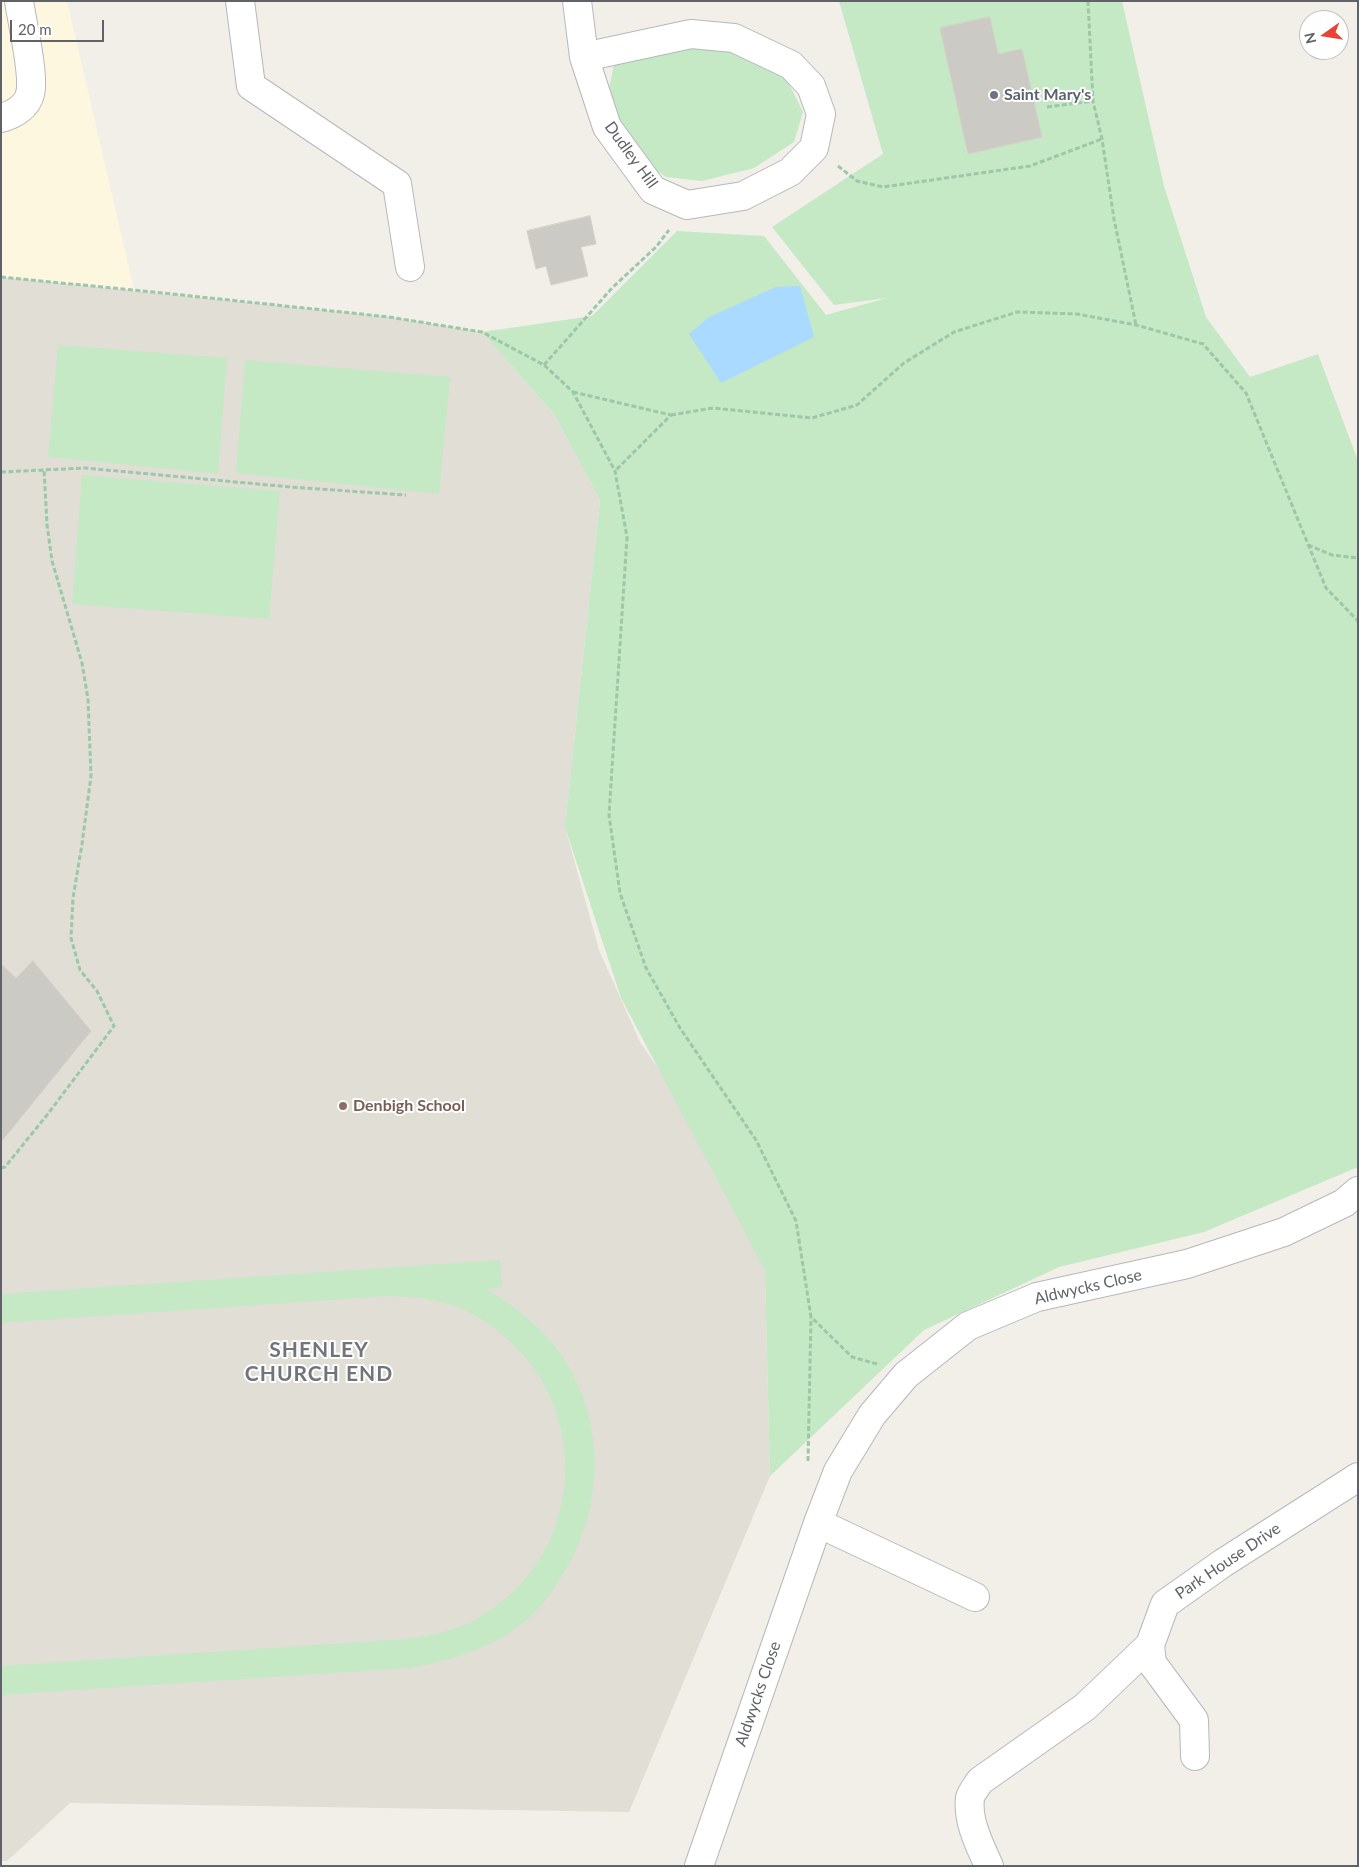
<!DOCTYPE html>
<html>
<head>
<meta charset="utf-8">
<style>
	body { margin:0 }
	#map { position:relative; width:1359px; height:1867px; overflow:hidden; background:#f1efe8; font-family:Lato,sans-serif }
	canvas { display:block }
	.frame { position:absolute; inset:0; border:2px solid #5f6368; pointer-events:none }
	.north { position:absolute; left:1299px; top:10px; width:50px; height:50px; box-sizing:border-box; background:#fff; border:1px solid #bfc1c3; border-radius:50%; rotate:257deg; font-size:14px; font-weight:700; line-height:20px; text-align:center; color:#5f6368 }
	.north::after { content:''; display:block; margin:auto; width:18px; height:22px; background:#ea4335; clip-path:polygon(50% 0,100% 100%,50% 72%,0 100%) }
	.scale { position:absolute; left:10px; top:20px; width:94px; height:22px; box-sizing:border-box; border:2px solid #5f6368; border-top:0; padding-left:6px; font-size:15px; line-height:18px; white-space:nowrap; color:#5f6368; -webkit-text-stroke:4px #fff; paint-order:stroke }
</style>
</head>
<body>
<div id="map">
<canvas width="1359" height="1867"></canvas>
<div class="frame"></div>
<div class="north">N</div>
<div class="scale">20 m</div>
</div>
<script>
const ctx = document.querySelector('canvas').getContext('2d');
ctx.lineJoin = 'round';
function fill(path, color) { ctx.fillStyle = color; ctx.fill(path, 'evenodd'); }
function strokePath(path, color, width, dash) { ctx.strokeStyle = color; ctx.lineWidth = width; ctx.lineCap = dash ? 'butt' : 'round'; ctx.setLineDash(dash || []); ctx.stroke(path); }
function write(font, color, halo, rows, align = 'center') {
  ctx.font = font + ' Lato,sans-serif'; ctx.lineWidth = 4; ctx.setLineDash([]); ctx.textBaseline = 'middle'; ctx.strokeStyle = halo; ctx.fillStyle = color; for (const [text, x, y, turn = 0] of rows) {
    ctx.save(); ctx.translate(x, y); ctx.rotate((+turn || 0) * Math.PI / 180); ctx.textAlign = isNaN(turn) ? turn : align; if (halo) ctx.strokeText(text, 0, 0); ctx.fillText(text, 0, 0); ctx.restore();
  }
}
const commercial = new Path2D(`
	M 1,1 L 67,1 L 134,290 L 1,277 Z`);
const education = new Path2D(`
	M 1,277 L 389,317 L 482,332 L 554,414 L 600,500 L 565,827 L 599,950 L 640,1042 L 729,1171 L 765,1270 L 770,1476 L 629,1812 L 70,1803 L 7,1861 L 1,1861 Z`);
const green = new Path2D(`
	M 839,1 L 1122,1 L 1164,186 L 1206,317 L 1250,377 L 1318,354 L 1358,461 L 1358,1167 L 1204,1232 L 1059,1267 L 924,1330 L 770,1476 L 765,1270 L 621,998 L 565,827 L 600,500 L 554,414 L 482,332 L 592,316 L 677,231 L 764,236 L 826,315 L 887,298 L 834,305 L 772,227 L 883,154 Z
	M 705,46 L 746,56 L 787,80 L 803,112 L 794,142 L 754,168 L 702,181 L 666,177 L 632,153 L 615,121 L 609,89 L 614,65 L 629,55 Z
	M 58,345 L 227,358 L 218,474 L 48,457 Z
	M 245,360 L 450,377 L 439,494 L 236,473 Z
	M 82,475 L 280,491 L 269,619 L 72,604 Z
	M 500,1260 L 502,1287 L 486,1289 C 520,1309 551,1335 570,1369 C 604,1429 602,1506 568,1565 C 557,1585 543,1607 524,1622 C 492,1648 450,1661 410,1668 L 1,1695 L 1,1666 L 406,1639 C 433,1635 458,1630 482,1616 C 570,1563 592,1445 530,1363 C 510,1338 482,1315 452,1305 C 431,1298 410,1297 388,1296 L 1,1323 L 1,1294 Z`);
const water = new Path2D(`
	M 800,286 L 814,337 L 721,383 L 689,334 L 709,317 L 776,287 Z`);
const building = new Path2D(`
	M 990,17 L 998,54 L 1022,49 L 1042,137 L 968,154 L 940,28 Z
	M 590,216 L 596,244 L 581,247 L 588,276 L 551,285 L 546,266 L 536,269 L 527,231 Z
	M 33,961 L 91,1031 L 1,1142 L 1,964 L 16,978 Z`);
const path = new Path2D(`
	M 1088,1 L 1093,101 L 1102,139 L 1114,219 L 1136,325
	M 1047,107 L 1093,101
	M 838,166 L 857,181 L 883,187 L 1030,166 L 1102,139
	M 1,277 L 163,293 L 389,317 L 482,332 L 544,365 L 573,392 L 615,471 L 627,537 L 609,815 L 620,893 L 646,968 L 680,1028 L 756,1140 L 796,1221 L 811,1317 L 852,1357 L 877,1364
	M 544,365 L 612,288 L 656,247 L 669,230
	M 573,392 L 671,415 L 615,471
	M 671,415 L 713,408 L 812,418 L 857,405 L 904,363 L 954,332 L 1017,312 L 1077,314 L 1136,325 L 1203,344 L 1246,393 L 1326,588 L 1358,621
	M 1,472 L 85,468 L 290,487 L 406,495
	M 1308,545 L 1332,555 L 1358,558
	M 1,1168 L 5,1167 L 47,1115 L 114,1026 L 97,991 L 80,970 L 71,938 L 73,898 L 82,844 L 91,776 L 88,699 L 82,663 L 52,561 L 47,525 L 44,469
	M 808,1461 L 811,1317`);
const minor = new Path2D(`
	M 240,1 L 251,86 L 397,184 L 410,267
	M 577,1 L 584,57 L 607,127 L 653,190 L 687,205 L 743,196 L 790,172 L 814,148 L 821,114 L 811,86 L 791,65 L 734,38 L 691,34 L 584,57
	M 1,118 C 13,115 27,107 30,94 C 35,76 22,22 19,1
	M 818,1523 L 975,1597
	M 1195,1756 L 1194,1720 L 1152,1663 L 1150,1645 L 1165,1604 L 1223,1563 L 1358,1477
	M 699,1866 L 818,1523 L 838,1471 L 872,1415 L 906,1375 L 968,1326 L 1037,1297 L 1187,1264 L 1284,1232 L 1344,1203 L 1358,1191
	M 989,1866 C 980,1846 967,1821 970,1798 C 971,1793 977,1786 980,1781 L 1085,1707 L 1150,1645`);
const markers = [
	[994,95,5,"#6b7280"],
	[343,1106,5,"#8d6e63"]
];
const worshipNames = [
	["Saint Mary's",1004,95]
];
const streetNames = [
	["Dudley Hill",631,155,54],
	["Aldwycks Close",1088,1287,-13],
	["Park House Drive",1228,1561,-34],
	["Aldwycks Close",758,1694,-71]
];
const educationNames = [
	["Denbigh School",353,1106]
];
const districtNames = [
	["SHENLEY",319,1350],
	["CHURCH END",319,1374]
];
fill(commercial, '#fef7e0');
fill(education, '#e1ded6');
fill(green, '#c5e8c5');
fill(water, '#aadaff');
fill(building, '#cccac5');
strokePath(building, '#d6d1c6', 1);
strokePath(minor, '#b5b8bc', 30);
strokePath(path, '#9cc7a9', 3, [5, 2.5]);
strokePath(minor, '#fff', 28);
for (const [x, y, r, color] of markers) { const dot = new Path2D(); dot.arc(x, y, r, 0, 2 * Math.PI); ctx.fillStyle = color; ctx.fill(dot); strokePath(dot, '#fff', 2); }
write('bold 16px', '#5b616d', '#fff', worshipNames, 'left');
write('16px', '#5f6368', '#fff', streetNames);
write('bold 16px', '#785e54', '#fff', educationNames, 'left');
ctx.letterSpacing = '1px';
write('bold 21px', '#70757a', '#fff', districtNames);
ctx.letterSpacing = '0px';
</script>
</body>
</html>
